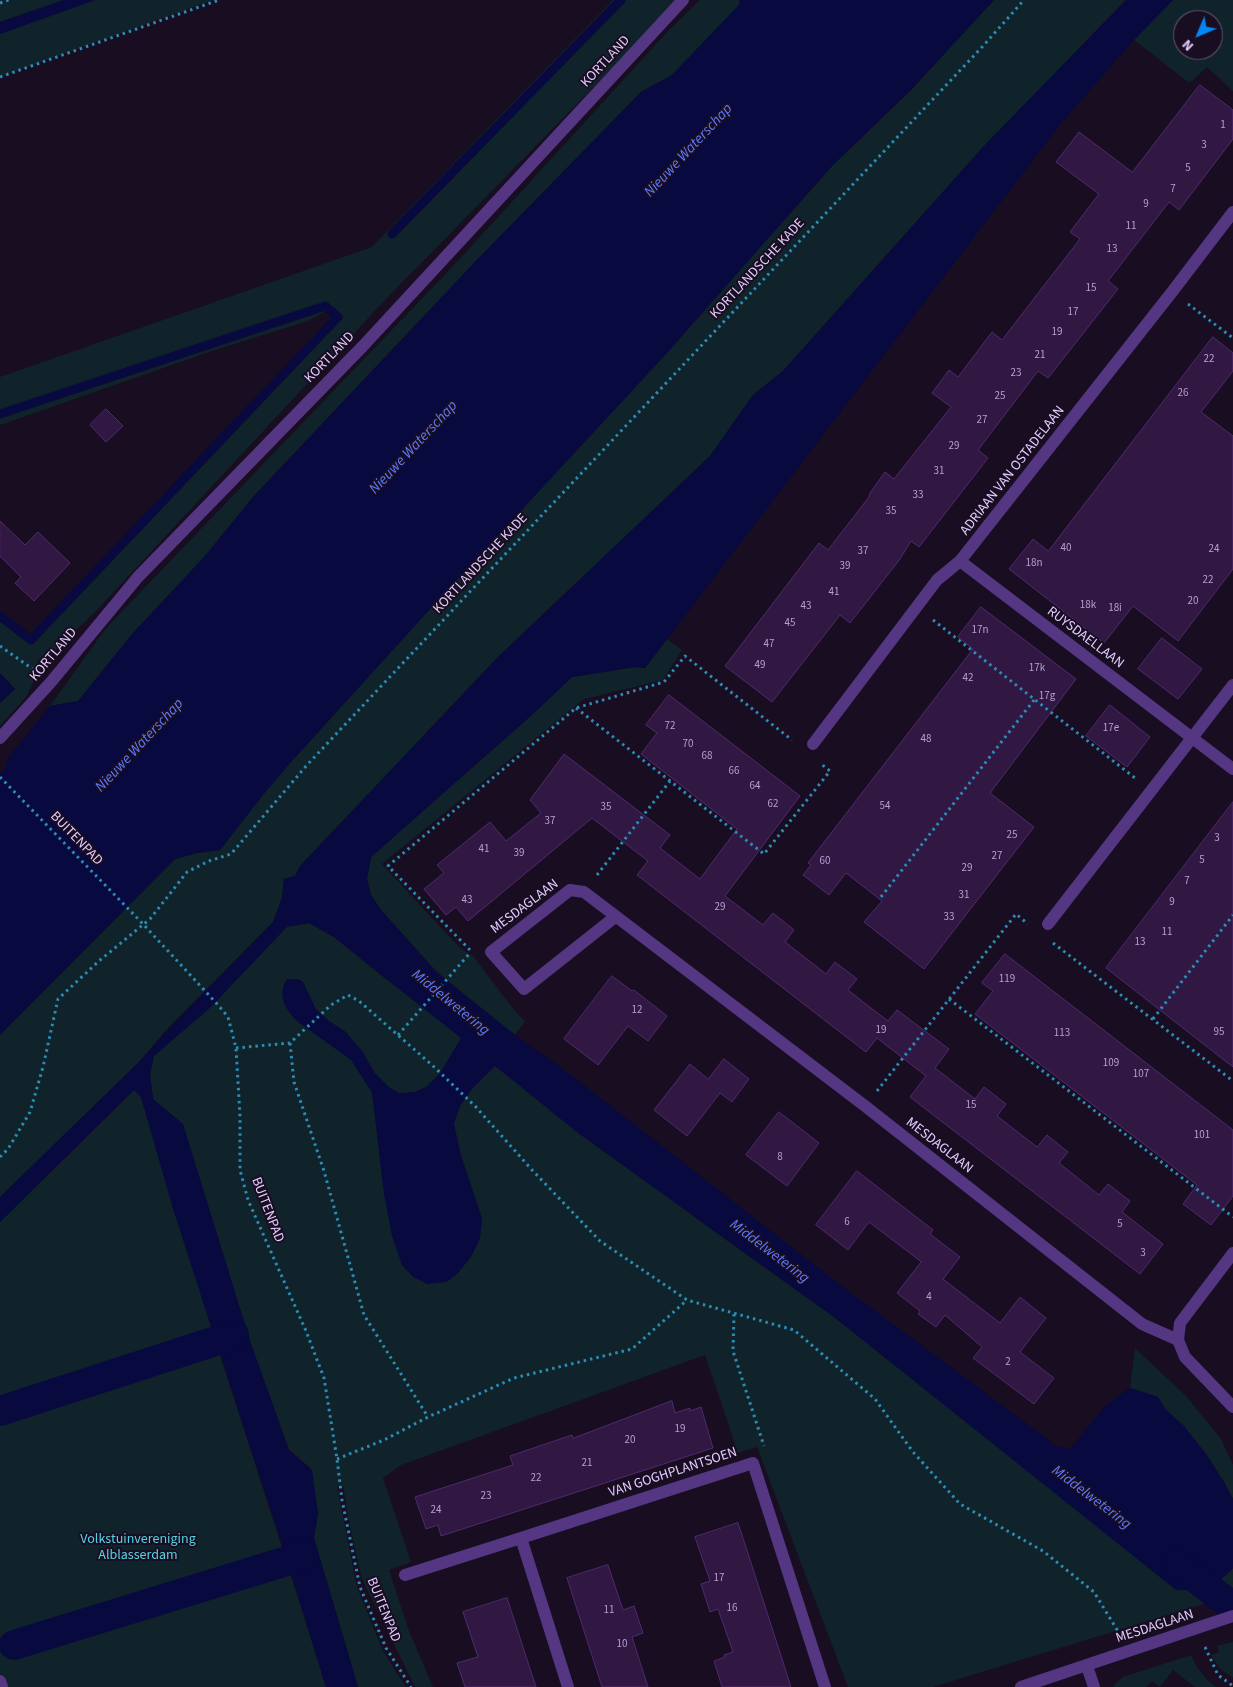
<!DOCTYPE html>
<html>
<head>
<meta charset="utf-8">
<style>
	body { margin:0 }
	#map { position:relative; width:1233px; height:1687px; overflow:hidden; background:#180d21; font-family:"Source Sans 3",sans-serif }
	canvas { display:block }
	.north { position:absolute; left:1173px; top:10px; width:50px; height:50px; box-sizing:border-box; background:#180d21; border:1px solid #6a5a7a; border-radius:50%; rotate:225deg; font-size:14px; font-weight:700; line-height:20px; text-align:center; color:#e4cdff }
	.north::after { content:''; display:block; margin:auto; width:18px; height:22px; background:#0087f8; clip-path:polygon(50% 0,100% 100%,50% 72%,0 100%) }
</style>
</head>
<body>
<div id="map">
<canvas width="1233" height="1687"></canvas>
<div class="north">N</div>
</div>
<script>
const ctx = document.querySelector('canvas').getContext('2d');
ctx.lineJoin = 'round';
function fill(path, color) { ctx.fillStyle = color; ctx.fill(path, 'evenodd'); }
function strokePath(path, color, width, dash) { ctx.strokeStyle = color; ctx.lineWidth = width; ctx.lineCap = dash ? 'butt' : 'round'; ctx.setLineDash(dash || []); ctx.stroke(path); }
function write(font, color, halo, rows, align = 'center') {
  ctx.font = font + ' "Source Sans 3",sans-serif'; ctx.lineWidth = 4; ctx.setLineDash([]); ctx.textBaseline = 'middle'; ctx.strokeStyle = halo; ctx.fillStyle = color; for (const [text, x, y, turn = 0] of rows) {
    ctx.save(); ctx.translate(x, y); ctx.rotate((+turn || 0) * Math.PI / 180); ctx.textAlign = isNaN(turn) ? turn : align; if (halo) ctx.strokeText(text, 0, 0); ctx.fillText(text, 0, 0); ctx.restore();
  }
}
const green = new Path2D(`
	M 0,0 L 64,0 L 0,22 Z
	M 95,0 L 213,0 L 0,77 L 0,34 Z
	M 613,0 L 679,0 L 383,302 L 98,609 L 58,648 L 37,675 L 26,697 L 0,726 L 0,703 L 15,689 L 0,673 L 0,619 L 30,641 L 330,330 L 344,317 L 324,312 L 308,321 L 215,350 L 0,425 L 0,377 L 372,247 Z
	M 700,0 L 739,0 L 740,4 L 672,75 L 641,92 L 473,264 L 253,497 L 205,556 L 133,633 L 78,701 L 50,706 L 106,628 L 456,263 L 669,30 Z
	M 994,0 L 1126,0 L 983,147 L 783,371 L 753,395 L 710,456 L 498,657 L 300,866 L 295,876 L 284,879 L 282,898 L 273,922 L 166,1030 L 139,1062 L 0,1197 L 0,1035 L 175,859 L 197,853 L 220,850 L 266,791 L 291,762 L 833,165 L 911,90 Z
	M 1173,0 L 1233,0 L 1233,91 L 1207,67 L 1192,81 L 1188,82 L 1134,40 ZM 1183,20 L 1213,20 L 1213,50 L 1183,50 Z
	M 667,639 L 682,650 L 663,680 L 584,699 L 382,864 L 460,948 L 473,956 L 514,1010 L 525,1021 L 515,1035 L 437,972 L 381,910 L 371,895 L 367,879 L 371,857 L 534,713 L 572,677 L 635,667 L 645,668 Z
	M 289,922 L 298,925 L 309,923 L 334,937 L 378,973 L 708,1227 L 834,1317 L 1025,1468 L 1192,1591 L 1209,1587 L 1233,1568 L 1233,1595 L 933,1687 L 848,1687 L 757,1447 L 738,1453 L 705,1355 L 401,1465 L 383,1478 L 411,1562 L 389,1570 L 409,1631 L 433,1687 L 415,1687 L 362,1579 L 349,1523 L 343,1485 L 337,1486 L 357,1587 L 383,1651 L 406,1687 L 358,1687 L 314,1538 L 318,1513 L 309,1467 L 289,1450 L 251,1344 L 195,1165 L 179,1121 L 153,1099 L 150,1074 L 154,1056 L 178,1035 Z
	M 134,1090 L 141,1097 C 198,1295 265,1490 326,1687 L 0,1687 L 0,1222 Z
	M 1135,1348 L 1186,1396 L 1221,1439 L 1233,1465 L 1233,1499 L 1224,1482 L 1184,1426 L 1166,1410 L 1158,1397 L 1130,1388 Z
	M 1233,1642 L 1233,1678 L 1220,1669 L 1211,1655 L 1219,1652 L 1217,1646 Z
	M 1191,1655 C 1197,1669 1204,1678 1216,1687 L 1195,1687 L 1173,1670 L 1160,1687 L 1152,1681 L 1146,1687 L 1114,1687 L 1115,1684 L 1123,1677 Z`);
const water = new Path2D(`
	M 64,0 L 95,0 L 0,34 L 0,22 Z
	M 739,0 L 994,0 L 911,90 L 833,165 L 668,352 L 431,608 L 291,762 L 266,791 L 220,850 L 197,853 L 175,859 L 0,1035 L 0,774 L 6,767 L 8,758 L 50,706 L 78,701 L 133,633 L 205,556 L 253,497 L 473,264 L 641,92 L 672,75 L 740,4 Z
	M 1126,0 L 1173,0 L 1134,40 L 1062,122 L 645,668 L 635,667 L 572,677 L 534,713 L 371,857 L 367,879 L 371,895 L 381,910 L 437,973 L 515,1035 L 563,1069 L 839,1284 L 1058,1447 L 1070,1449 L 1106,1405 L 1130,1388 L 1158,1397 L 1166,1410 L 1184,1426 L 1207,1455 L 1224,1482 L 1233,1499 L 1233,1568 C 1217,1587 1199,1591 1176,1590 L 834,1317 L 578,1133 L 495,1066 L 472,1089 L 460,1106 L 454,1124 L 461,1155 L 482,1218 L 480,1239 L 471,1257 L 458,1273 L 447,1282 L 427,1284 L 413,1277 L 402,1265 L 392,1236 L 384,1194 L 372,1093 L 351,1060 L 298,1022 C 286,1011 276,995 287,979 L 298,979 L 303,982 L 316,1009 L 329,1021 L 345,1031 L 363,1052 L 374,1072 L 389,1087 L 399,1093 L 415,1092 L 426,1087 L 440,1073 L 461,1038 L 334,937 L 309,923 L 287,927 L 210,1008 L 154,1056 L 150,1074 L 153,1099 L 183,1124 L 251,1344 L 289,1450 L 312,1470 L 318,1513 L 314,1538 L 358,1687 L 326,1687 L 287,1560 L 173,1209 L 141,1097 L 134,1090 L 0,1222 L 0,1197 L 139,1062 L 166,1032 L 273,922 L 282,898 L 284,879 L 295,876 L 300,866 L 498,657 L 710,456 L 753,395 L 783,371 L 983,147 Z
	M 0,673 L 15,689 L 0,703 Z`);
const stream = new Path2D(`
	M 392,234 L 621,0
	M 0,414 L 325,306 L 338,317 L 31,640 L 0,616`);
const canal = new Path2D(`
	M 0,1411 L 234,1335
	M 1176,1563 L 1233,1607
	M 14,1645 L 303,1556`);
const building = new Path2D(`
	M 1200,85 L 1233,110 L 1233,139 L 1179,210 L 1169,202 L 1108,281 L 1118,289 L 1048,378 L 1038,371 L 978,450 L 988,458 L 919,547 L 911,541 L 900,559 L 850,623 L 840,615 L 772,702 L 725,666 L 819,543 L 828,550 L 869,497 L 870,493 L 885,472 L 894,479 L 951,407 L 932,393 L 949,370 L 958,377 L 992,332 L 1002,340 L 1080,239 L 1070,232 L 1099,194 L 1056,162 L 1079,132 L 1132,172 Z
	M 1213,337 L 1233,353 L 1233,371 L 1201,412 L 1233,436 L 1233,569 L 1178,641 L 1133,606 L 1104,643 L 1009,569 L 1033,539 L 1048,551 Z
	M 106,409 L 123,426 L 106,442 L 90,425 Z
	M 0,521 L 25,545 L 38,532 L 70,563 L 34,601 L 15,583 L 21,577 L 0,556 Z
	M 981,607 L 1076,679 L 990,793 L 1034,827 L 924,969 L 864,922 L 882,901 L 846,873 L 829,895 L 803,875 L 811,865 L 808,863 L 973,649 L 958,637 Z
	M 1162,638 L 1202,669 L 1178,699 L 1138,669 Z
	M 669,695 L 800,796 L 725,896 L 763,925 L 773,913 L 794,930 L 785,942 L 826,974 L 835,962 L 857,979 L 848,990 L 867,1005 L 888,1021 L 897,1010 L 949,1049 L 935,1068 L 975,1099 L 984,1087 L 1006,1104 L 997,1116 L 1037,1147 L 1047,1135 L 1058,1144 L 1068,1152 L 1059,1163 L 1099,1195 L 1108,1184 L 1130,1201 L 1122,1212 L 1163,1244 L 1140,1274 L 910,1097 L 926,1076 L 877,1038 L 866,1052 L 827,1022 L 637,875 L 648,861 L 592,818 L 468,921 L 456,907 L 446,915 L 424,889 L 444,873 L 437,865 L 490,822 L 506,841 L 541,813 L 530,800 L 564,754 L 670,835 L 660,848 L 700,879 L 737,829 L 641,754 L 657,733 L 646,725 Z
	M 1110,705 L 1150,737 L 1127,767 L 1086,736 Z
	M 1233,802 L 1233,1067 L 1106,968 Z
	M 1005,954 L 1233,1130 L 1233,1196 L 1211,1225 L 1183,1204 L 1197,1185 L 975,1014 L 993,991 L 982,983 Z
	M 612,976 L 632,991 L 634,990 L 667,1016 L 648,1041 L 628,1026 L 598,1065 L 564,1039 Z
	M 724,1059 L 749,1079 L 732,1102 L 720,1093 L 687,1136 L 654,1110 L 690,1064 L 708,1079 Z
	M 779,1112 L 819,1143 L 787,1186 L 746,1155 Z
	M 857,1171 L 933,1230 L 930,1234 L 960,1257 L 943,1279 L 1000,1323 L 1020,1297 L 1046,1318 L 1020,1352 L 1054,1378 L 1034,1404 L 973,1358 L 982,1347 L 945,1315 L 936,1327 L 918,1314 L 920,1311 L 897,1293 L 921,1262 L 919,1260 L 869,1222 L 848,1250 L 816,1225 Z
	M 672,1401 L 675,1413 L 690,1408 L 690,1411 L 701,1407 L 713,1448 L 441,1536 L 438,1525 L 426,1529 L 415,1497 L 513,1465 L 510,1456 L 572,1435 L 573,1438 Z
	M 738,1523 L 753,1569 L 791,1687 L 722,1687 L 714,1661 L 725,1657 L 724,1655 L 733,1652 L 718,1609 L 710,1612 L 701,1584 L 710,1581 L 695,1537 Z
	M 608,1565 L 623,1610 L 634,1606 L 643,1633 L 632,1637 L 648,1687 L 602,1687 L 567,1578 Z
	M 507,1598 L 536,1687 L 465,1687 L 457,1663 L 478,1657 L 463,1612 Z`);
const path = new Path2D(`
	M 0,3 L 9,0
	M 0,77 L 219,0
	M 1188,304 L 1233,338
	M 933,620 L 1135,778
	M 0,646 L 34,670
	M 576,708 L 764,854 L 830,771 L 820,763
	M 0,777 L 143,924 L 219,1006 L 228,1017 L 236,1048 L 240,1116 L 240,1170 L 248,1200 L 306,1331 L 324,1378 L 337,1459 L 342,1500 L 360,1587 L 386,1648 L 411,1687
	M 597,875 L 670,781
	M 881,897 L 1034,700
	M 1053,943 L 1233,1081
	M 470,950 L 388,866 L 576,708 L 664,682 L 685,656 L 792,740
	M 949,999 L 1233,1217
	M 1153,1019 L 1233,915
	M 398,1035 L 470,953
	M 290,1043 L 294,1082 L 324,1171 L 364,1315 L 428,1417
	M 236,1048 L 290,1043 L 331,1005 L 348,995 L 359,1001 L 432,1065 L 475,1106 L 533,1171 L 600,1241 L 687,1300 L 794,1330 L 875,1399 L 913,1452 L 960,1504 L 1043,1551 L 1094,1592 L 1119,1633
	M 877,1091 L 1016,914 L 1028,924
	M 0,1157 L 8,1149 L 30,1112 L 43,1067 L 58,999 L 99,961 L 150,919 L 187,872 L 209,861 L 231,854 L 307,765 L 983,46 L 1024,0
	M 734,1314 L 733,1351 L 764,1446
	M 337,1459 L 384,1440 L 428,1417 L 514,1378 L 632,1349 L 687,1300
	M 1205,1647 L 1218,1675 L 1233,1686`);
const service = new Path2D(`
	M 0,1681 L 2,1687`);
const minor = new Path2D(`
	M 960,561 L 1233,769
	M 0,738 L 51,682 L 138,577 L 363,346 L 683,0
	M 813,744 L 937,580 L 960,561 L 1172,292 L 1233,212
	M 615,917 L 524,989 L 491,952 L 570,890 L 584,892 L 865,1106 L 1142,1324 L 1178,1340
	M 1048,924 L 1233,685
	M 405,1575 L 521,1538
	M 1087,1666 L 1094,1687
	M 568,1687 L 521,1538 L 753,1463 L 825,1687
	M 1021,1687 L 1233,1616`);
const tertiary = new Path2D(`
	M 1233,1253 L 1180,1323 L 1178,1340 L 1185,1357 L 1233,1407`);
const numberNames = [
	["1",1223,126],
	["3",1204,146],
	["5",1188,169],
	["7",1173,190],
	["9",1146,205],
	["11",1131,227],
	["13",1112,250],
	["15",1091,289],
	["17",1073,313],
	["19",1057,333],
	["21",1040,356],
	["22",1209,360],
	["23",1016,374],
	["26",1183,394],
	["25",1000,397],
	["27",982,421],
	["29",954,447],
	["31",939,472],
	["33",918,496],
	["35",891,512],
	["40",1066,549],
	["24",1214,550],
	["37",863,552],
	["18n",1034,564],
	["39",845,567],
	["22",1208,581],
	["41",834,593],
	["20",1193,602],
	["18k",1088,606],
	["43",806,607],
	["18i",1115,609],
	["45",790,624],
	["17n",980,631],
	["47",769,645],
	["49",760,666],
	["17k",1037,669],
	["42",968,679],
	["17g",1047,697],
	["72",670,727],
	["17e",1111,729],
	["48",926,740],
	["70",688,745],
	["68",707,757],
	["66",734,772],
	["64",755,787],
	["62",773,805],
	["54",885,807],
	["35",606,808],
	["37",550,822],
	["25",1012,836],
	["3",1217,839],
	["41",484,850],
	["39",519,854],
	["27",997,857],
	["5",1202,861],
	["60",825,862],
	["29",967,869],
	["7",1187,882],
	["31",964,896],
	["43",467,901],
	["9",1172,903],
	["29",720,908],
	["33",949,918],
	["11",1167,933],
	["13",1140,943],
	["119",1007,980],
	["12",637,1011],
	["19",881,1031],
	["95",1219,1033],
	["113",1062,1034],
	["109",1111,1064],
	["107",1141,1075],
	["15",971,1106],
	["101",1202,1136],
	["8",780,1158],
	["6",847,1223],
	["5",1120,1225],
	["3",1143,1254],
	["4",929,1298],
	["2",1008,1363],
	["19",680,1430],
	["20",630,1441],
	["21",587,1464],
	["22",536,1479],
	["23",486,1497],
	["24",436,1511],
	["17",719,1579],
	["16",732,1609],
	["11",609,1611],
	["10",622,1645]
];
const streetNames = [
	["KORTLAND",606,62,-47],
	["KORTLANDSCHE KADE",758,269,-47],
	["KORTLAND",330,358,-46],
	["ADRIAAN VAN OSTADELAAN",1013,471,-52],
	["KORTLANDSCHE KADE",481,564,-47],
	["RUYSDAELLAAN",1085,638,37],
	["KORTLAND",54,655,-50],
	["BUITENPAD",76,839,46],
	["MESDAGLAAN",525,907,-37],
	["MESDAGLAAN",939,1146,38],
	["BUITENPAD",267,1210,69],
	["VAN GOGHPLANTSOEN",673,1473,-18],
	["BUITENPAD",383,1610,68],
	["MESDAGLAAN",1155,1627,-18]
];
const parkNames = [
	["Volkstuinvereniging",138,1540],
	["Alblasserdam",138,1556]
];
const waterNames = [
	["Nieuwe Waterschap",689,151,-47],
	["Nieuwe Waterschap",414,448,-47],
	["Nieuwe Waterschap",140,746,-47],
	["Middelwetering",450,1003,39],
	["Middelwetering",769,1252,37],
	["Middelwetering",1091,1498,37]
];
fill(green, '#10232b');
fill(water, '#08093f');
strokePath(stream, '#08093f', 9);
strokePath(canal, '#08093f', 30);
fill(building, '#301843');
strokePath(building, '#502a6f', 1);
strokePath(path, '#2b8cb5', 3, [2.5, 4]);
strokePath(service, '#543682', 12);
strokePath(minor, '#543682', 12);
strokePath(tertiary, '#543682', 12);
write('11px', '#b7a0d0', null, numberNames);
write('14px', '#e4cdff', '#180d21', streetNames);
write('14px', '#56d3e2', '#180d21', parkNames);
write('italic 15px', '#5b79ff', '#180d21', waterNames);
</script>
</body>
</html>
